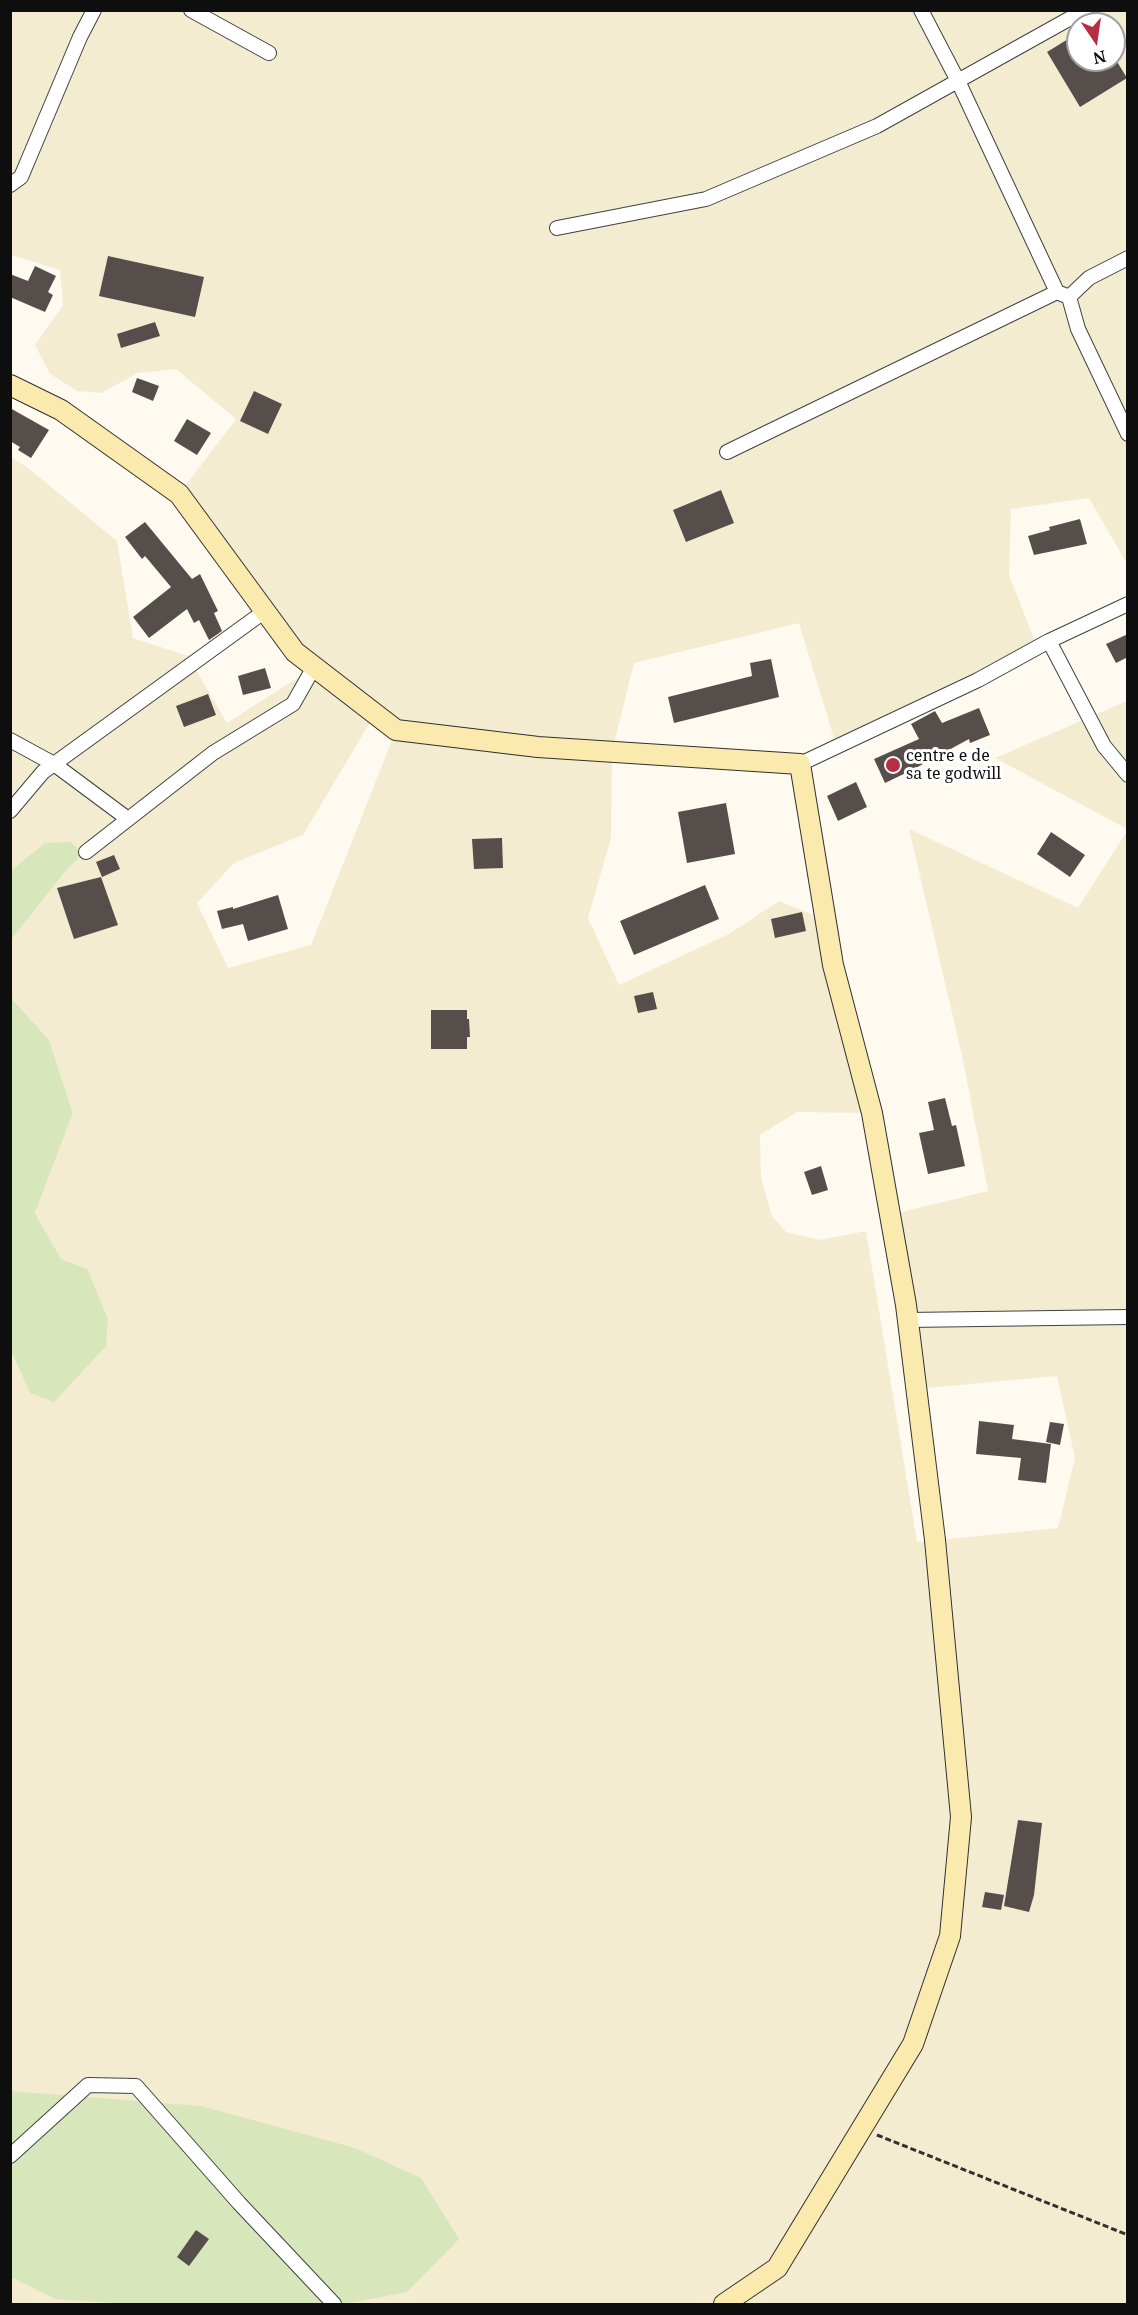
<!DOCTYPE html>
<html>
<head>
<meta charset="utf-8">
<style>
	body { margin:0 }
	#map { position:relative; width:1138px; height:2315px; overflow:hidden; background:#fefaf0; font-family:"Noto Serif",serif }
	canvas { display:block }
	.frame { position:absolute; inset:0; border:12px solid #0e0e0e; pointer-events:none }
	.north { position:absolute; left:1066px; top:12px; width:60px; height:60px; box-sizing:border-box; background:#fff; border:2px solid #9f9f9f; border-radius:50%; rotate:167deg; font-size:16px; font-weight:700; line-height:24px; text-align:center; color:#0e0e0e }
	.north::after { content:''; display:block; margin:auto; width:21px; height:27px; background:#b72d42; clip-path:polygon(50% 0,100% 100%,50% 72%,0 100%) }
</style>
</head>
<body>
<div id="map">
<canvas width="1138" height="2315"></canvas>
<div class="frame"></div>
<div class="north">N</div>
</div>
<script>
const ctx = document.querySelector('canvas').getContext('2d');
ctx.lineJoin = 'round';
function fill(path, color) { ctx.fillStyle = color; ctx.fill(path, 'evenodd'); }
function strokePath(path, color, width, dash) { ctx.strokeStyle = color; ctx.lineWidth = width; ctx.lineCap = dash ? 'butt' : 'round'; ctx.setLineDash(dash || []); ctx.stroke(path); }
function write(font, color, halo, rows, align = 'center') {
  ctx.font = font + ' "Noto Serif",serif'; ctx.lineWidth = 6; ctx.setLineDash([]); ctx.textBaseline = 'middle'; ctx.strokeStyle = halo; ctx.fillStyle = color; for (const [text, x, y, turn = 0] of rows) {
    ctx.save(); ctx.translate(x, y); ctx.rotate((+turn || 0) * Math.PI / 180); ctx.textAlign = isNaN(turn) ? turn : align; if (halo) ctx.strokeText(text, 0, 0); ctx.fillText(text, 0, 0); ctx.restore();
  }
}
const farmland = new Path2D(`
	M 11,11 L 1127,11 L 1127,564 L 1089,498 L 1011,509 L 1009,575 L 1040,654 L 980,684 L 837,748 L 799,623 L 634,663 L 612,752 L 611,838 L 588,918 L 619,985 L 729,934 L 779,901 L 826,920 L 872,1113 L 797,1112 L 760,1135 L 761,1178 L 772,1216 L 786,1232 L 820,1240 L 866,1231 L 917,1542 L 1058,1528 L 1075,1458 L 1057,1376 L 916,1389 L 890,1215 L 988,1191 L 963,1060 L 909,829 L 1078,908 L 1127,831 L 1127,2304 L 11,2304 L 10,1352 L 30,1393 L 87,1269 L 61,1259 L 35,1213 L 73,1113 L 49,1040 L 13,1000 L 10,982 L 11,940 L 64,873 L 82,853 L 45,843 L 11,870 L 11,457 L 28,468 L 117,541 L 133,638 L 188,656 L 227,723 L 314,667 L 179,494 L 236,419 L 176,369 L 138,373 L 101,393 L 77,391 L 50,374 L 35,345 L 63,305 L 60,270 L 11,255 ZM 1078,24 L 1114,24 L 1114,60 L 1078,60 ZM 375,714 L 396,730 L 311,945 L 228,968 L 197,903 L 234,863 L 303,835 Z
	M 1127,701 L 1127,829 L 995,758 Z`);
const green = new Path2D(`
	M 70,842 L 83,853 L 64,873 L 11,940 L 11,870 L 45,843 Z
	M 10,982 L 13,1000 L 49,1040 L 73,1113 L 35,1213 L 61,1259 L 87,1269 L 108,1319 L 106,1346 L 54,1402 L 30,1393 L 11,1352 Z
	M 10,2091 L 201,2106 L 355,2148 L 421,2178 L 459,2239 L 407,2292 L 344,2304 L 128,2304 L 55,2299 L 11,2277 Z`);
const building = new Path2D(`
	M 1078,33 L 1078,60 L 1116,60 L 1127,78 L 1080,107 L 1047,52 Z
	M 108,256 L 204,277 L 195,317 L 99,296 Z
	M 35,266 L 56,276 L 48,292 L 53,295 L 45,312 L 10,297 L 10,274 L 28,281 Z
	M 155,322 L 160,336 L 121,348 L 117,334 Z
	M 137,378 L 159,386 L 153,401 L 132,392 Z
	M 254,391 L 282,404 L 268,434 L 240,421 Z
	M 10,408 L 49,430 L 31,458 L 18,450 L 20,447 L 10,441 Z
	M 187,419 L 211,433 L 197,455 L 174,441 Z
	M 721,490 L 734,523 L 686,542 L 673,510 Z
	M 1080,519 L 1087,544 L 1034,555 L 1028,536 L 1050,530 L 1049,527 Z
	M 145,522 L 192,579 L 200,574 L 218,611 L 214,613 L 222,631 L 209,640 L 199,620 L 194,623 L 187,609 L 149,638 L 133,617 L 171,587 L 145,556 L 142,559 L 125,537 Z
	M 1128,634 L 1128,657 L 1116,663 L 1106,644 Z
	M 771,659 L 779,697 L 674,723 L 668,697 L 752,676 L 750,663 Z
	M 265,668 L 271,688 L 243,695 L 238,676 Z
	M 208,694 L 216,715 L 184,727 L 176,706 Z
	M 979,708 L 990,735 L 970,743 L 969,739 L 912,770 L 885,783 L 874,759 L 919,739 L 911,724 L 935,711 L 942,723 Z
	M 856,782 L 867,807 L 838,821 L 827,796 Z
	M 726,803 L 735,854 L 687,863 L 678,812 Z
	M 1051,832 L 1085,855 L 1070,877 L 1037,854 Z
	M 502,838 L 503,868 L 474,869 L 472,839 Z
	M 114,855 L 120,869 L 102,877 L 96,862 Z
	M 101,877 L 118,925 L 74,939 L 57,888 Z
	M 705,885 L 719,919 L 634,955 L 620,921 Z
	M 278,895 L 288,929 L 248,941 L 243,924 L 222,929 L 217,911 L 233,907 L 233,909 Z
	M 802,912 L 806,931 L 775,938 L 771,919 Z
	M 653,992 L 657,1009 L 638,1013 L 634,996 Z
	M 431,1010 L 467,1010 L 467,1019 L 469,1019 L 470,1037 L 467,1037 L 467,1049 L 431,1049 Z
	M 945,1098 L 952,1126 L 956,1125 L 965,1166 L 928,1174 L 919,1133 L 934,1130 L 928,1102 Z
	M 821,1166 L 828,1190 L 812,1195 L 804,1172 Z
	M 979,1421 L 1014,1425 L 1012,1439 L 1051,1444 L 1046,1483 L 1018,1480 L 1021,1458 L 976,1454 Z
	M 1050,1422 L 1064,1424 L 1060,1445 L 1046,1442 Z
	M 1018,1820 L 1042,1823 L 1034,1895 L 1029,1912 L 1004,1906 Z
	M 985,1892 L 1004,1895 L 1001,1910 L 982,1907 Z
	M 196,2230 L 209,2239 L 189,2266 L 177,2257 Z`);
const path = new Path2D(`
	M 877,2135 L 1128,2235`);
const street = new Path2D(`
	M 191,10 L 269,53
	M 921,10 L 958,81 L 1057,292
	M 10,185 L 21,177 L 80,37 L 94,10
	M 557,228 L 706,199 L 877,126 L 1085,10
	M 1069,297 L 1089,278 L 1128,258
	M 727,452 L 1057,292 L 1069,297 L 1078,329 L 1128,434
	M 1049,641 L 1104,746 L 1128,775
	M 10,740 L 54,764 L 128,819
	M 800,764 L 978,680 L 1049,641 L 1128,604
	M 10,811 L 43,772 L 265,611
	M 86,852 L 213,753 L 293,704 L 314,667
	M 907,1320 L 1128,1317
	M 10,2156 L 88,2085 L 136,2086 L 239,2203 L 334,2304`);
const secondary = new Path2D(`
	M 10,385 L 61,410 L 179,494 L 295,652 L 396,730 L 538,747 L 800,764 L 833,965 L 872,1113 L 906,1305 L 935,1540 L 961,1817 L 950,1936 L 913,2044 L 777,2268 L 724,2304`);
const markers = [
	[893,765,8,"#b72d42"]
];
const poiNames = [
	["centre e de",906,756],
	["sa te godwill",906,774]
];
fill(farmland, '#f3ecd1');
fill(green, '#d7e7bb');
fill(building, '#564e4b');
strokePath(street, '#414141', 16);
strokePath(secondary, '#303030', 22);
strokePath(path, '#303030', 3, [6, 3]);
strokePath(street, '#fff', 14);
strokePath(secondary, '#fbeaae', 20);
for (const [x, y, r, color] of markers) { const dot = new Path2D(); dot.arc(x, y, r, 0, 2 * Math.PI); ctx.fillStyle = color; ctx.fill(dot); strokePath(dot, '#fff', 2); }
write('16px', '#0e0e0e', '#fff', poiNames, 'left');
</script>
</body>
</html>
